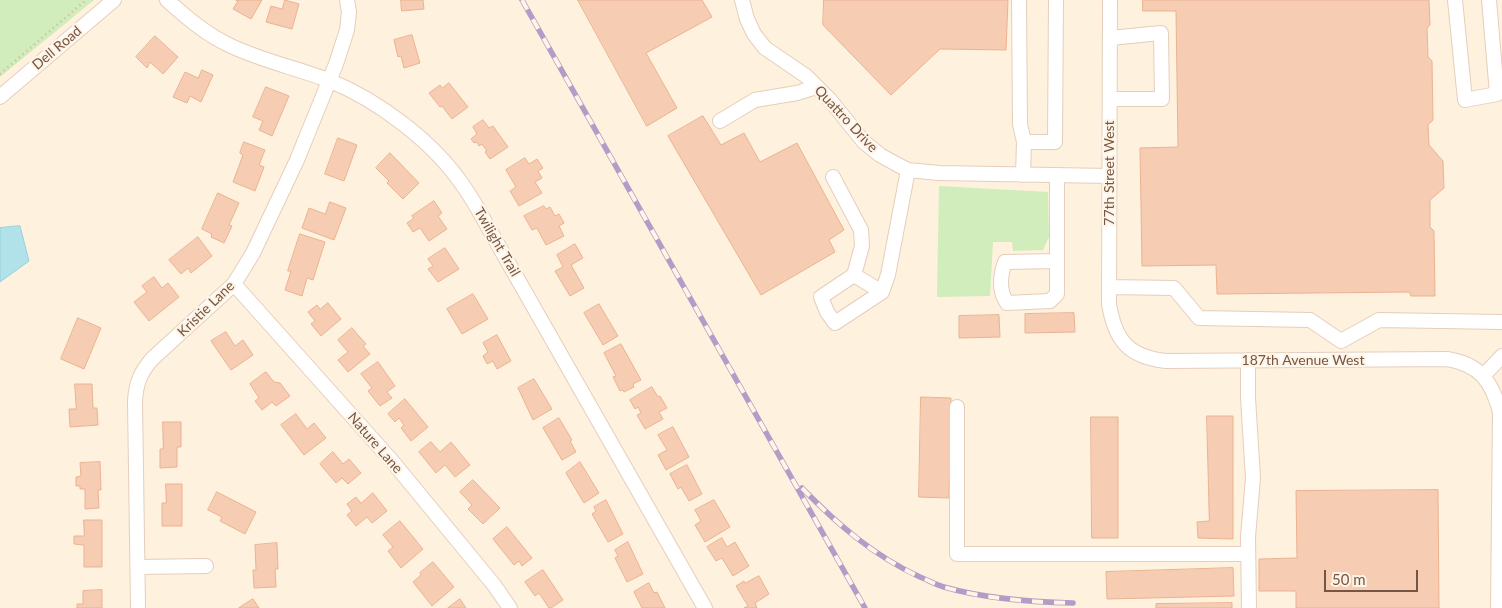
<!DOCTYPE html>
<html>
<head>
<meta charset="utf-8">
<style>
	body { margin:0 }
	#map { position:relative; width:1502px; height:608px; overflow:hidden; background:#fef1dd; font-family:Lato,sans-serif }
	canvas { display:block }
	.scale { position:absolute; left:1324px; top:570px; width:94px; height:22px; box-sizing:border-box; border:2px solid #765544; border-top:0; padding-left:6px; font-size:15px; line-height:18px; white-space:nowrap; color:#765544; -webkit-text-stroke:4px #fff5e6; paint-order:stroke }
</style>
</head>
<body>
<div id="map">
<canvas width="1502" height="608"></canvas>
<div class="scale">50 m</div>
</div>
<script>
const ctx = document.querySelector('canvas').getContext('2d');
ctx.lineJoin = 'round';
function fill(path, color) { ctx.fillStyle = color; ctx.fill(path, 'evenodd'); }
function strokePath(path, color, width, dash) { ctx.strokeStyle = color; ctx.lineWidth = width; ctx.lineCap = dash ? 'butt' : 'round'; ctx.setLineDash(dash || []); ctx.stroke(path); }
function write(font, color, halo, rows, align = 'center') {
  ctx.font = font + ' Lato,sans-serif'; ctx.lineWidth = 4.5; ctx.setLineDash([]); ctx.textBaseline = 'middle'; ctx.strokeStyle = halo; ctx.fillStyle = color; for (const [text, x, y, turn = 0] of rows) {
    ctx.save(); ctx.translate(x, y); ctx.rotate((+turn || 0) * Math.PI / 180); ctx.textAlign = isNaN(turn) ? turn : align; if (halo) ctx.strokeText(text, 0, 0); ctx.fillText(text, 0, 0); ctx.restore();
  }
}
const green = new Path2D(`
	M 0,0 L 94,0 L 0,77 Z
	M 939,186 L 1048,192 L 1049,237 L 1043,250 L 1013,251 L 1012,242 L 993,242 L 990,296 L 937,297 Z`);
const water = new Path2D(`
	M 20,226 L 29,261 L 0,282 L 0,228 Z`);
const building = new Path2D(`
	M 236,0 L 262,0 L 251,19 L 233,9 L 238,1 Z
	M 285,0 L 299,4 L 292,29 L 266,22 L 271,6 L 282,9 Z
	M 401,0 L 423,0 L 424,9 L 402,11 Z
	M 578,0 L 702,0 L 712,17 L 646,53 L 677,108 L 647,126 Z
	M 824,0 L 1008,0 L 1006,50 L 940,49 L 891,95 L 823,25 Z
	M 1143,0 L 1429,0 L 1430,25 L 1427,28 L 1428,57 L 1432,61 L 1433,120 L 1428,125 L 1429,145 L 1443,161 L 1444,188 L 1430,200 L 1430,227 L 1434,231 L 1435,296 L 1411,296 L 1409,292 L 1217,294 L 1216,265 L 1142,266 L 1140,148 L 1178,147 L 1176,11 L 1143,11 Z
	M 412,35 L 420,63 L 404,68 L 401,56 L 398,57 L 394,40 Z
	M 155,36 L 178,57 L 163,74 L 150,62 L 147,68 L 136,57 Z
	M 202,70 L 213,75 L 201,102 L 190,96 L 187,103 L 173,97 L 185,72 L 198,78 Z
	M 449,83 L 468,107 L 452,119 L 442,106 L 440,107 L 429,93 L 440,85 L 442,88 Z
	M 266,87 L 289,96 L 272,136 L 259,130 L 263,121 L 253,117 Z
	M 703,116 L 721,145 L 744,133 L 760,162 L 797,143 L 844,230 L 829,240 L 835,252 L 761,295 L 668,136 Z
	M 483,120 L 489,128 L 493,126 L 508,147 L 490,159 L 485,152 L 487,151 L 482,144 L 479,146 L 477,142 L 474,143 L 471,139 L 477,134 L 473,127 Z
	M 338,138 L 357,145 L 344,181 L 325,174 Z
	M 244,142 L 265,150 L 259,165 L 264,167 L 255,191 L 233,182 L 243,155 L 240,153 Z
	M 390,153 L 419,183 L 403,199 L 387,183 L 389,181 L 376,168 Z
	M 525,158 L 529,164 L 537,159 L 543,168 L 538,171 L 542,178 L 535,182 L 542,193 L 519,206 L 510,191 L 516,187 L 506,170 Z
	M 218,193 L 239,203 L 229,225 L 232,226 L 224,243 L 211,237 L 212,234 L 202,229 Z
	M 434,201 L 442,213 L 438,216 L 447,229 L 429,241 L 420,228 L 413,232 L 407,223 L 414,218 L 412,216 Z
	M 330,202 L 346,208 L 334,240 L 302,228 L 309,208 L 325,214 Z
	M 544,206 L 546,209 L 550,207 L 555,216 L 559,214 L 564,223 L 559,226 L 564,236 L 546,245 L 537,228 L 532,230 L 524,216 Z
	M 300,234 L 325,242 L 313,280 L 307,278 L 302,296 L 285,290 L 291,271 L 288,271 Z
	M 198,237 L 212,256 L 191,273 L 188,268 L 181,274 L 169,260 Z
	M 575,244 L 583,258 L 571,265 L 584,288 L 570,296 L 555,271 L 563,267 L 557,255 Z
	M 445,248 L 459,269 L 438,282 L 428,269 L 433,266 L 428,259 Z
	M 154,277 L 162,288 L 168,283 L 179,297 L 149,321 L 134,302 L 147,292 L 142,286 Z
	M 473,294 L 488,319 L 462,334 L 447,309 Z
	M 328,303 L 341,319 L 321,336 L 311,324 L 315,321 L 308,312 L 317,305 L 320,309 Z
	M 599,304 L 618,336 L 603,345 L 584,313 Z
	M 1074,313 L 1075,332 L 1025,333 L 1025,314 Z
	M 999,315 L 1000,337 L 959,338 L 959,316 Z
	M 78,318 L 101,328 L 84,369 L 61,359 Z
	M 352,328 L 366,344 L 363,346 L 370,354 L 348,372 L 338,360 L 348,352 L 338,340 Z
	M 226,332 L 235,346 L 243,340 L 253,355 L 231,370 L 211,341 Z
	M 497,335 L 511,361 L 497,369 L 493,361 L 487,364 L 483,356 L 488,352 L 483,343 Z
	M 621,344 L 641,380 L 633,384 L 634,387 L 624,392 L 623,390 L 620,391 L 613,377 L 616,376 L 604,353 Z
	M 378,362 L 395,386 L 387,392 L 392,398 L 380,406 L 368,391 L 372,388 L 361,374 Z
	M 266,372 L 274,382 L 280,383 L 290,396 L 276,406 L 272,402 L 262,410 L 255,401 L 259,398 L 250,384 Z
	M 534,379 L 552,409 L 533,420 L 518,388 Z
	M 75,384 L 92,384 L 93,408 L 97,408 L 98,425 L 70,427 L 69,409 L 76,409 Z
	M 652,387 L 658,397 L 660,396 L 667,408 L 659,412 L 663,419 L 645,429 L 637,415 L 641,413 L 638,407 L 635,409 L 630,400 Z
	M 921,397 L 951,398 L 949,498 L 919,497 Z
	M 405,399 L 428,427 L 411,441 L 401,428 L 404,425 L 399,418 L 395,422 L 388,414 Z
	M 296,414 L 307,429 L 314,423 L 326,438 L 304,455 L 281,425 Z
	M 1207,416 L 1233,416 L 1233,539 L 1198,538 L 1197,522 L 1209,521 Z
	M 1091,417 L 1118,417 L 1118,538 L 1092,538 Z
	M 559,418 L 572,440 L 570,441 L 576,452 L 562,460 L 543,428 Z
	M 163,422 L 181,422 L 181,447 L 177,447 L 177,467 L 160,468 L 160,449 L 163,449 Z
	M 673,427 L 689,457 L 666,470 L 658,455 L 667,450 L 658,435 Z
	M 431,442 L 440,452 L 451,442 L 470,465 L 455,477 L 445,465 L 436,473 L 419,452 Z
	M 333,452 L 343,464 L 349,459 L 361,473 L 348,484 L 342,478 L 336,483 L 320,464 Z
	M 100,462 L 101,490 L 98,490 L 99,508 L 85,509 L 85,489 L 80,489 L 80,486 L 76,486 L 76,477 L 81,476 L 80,463 Z
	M 580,462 L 599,493 L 584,503 L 566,473 Z
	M 687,465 L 702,494 L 689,501 L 681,487 L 678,489 L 670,474 Z
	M 473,480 L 500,508 L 483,524 L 468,509 L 472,505 L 460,492 Z
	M 166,484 L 182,484 L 182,526 L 162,526 L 162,503 L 166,503 Z
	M 1438,490 L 1439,608 L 1296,608 L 1296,591 L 1259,591 L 1259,559 L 1297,558 L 1296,491 Z
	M 217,492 L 256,512 L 245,534 L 220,521 L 222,517 L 208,510 Z
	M 373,493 L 387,511 L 372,523 L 367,517 L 356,526 L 347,515 L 352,511 L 347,504 L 356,497 L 361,503 Z
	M 606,500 L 623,534 L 608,542 L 592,514 L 596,511 L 594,507 Z
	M 714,500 L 730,527 L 705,542 L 695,525 L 701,521 L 695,510 Z
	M 84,520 L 102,520 L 102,567 L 84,567 L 84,545 L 74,544 L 74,536 L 84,536 Z
	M 400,521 L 423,549 L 401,568 L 388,551 L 393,547 L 383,535 Z
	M 507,527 L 532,558 L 522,566 L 519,561 L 514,565 L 493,539 Z
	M 722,538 L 727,547 L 735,542 L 749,566 L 733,576 L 722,558 L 716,561 L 707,547 Z
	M 628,542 L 643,574 L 627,582 L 615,558 L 618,556 L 615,550 Z
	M 277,543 L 278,569 L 275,569 L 276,587 L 254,588 L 253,570 L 256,570 L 255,545 Z
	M 433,562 L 454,587 L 432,606 L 413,582 L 421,575 L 420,573 Z
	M 1233,568 L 1234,596 L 1107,599 L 1106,572 Z
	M 543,570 L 563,600 L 551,608 L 549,608 L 539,593 L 535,596 L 525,582 Z
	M 759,576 L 769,594 L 755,603 L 757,608 L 744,608 L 748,606 L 736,586 L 744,581 L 745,583 Z
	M 649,583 L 654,593 L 657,592 L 665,608 L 642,608 L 634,592 Z
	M 102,590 L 102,608 L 77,608 L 77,604 L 83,604 L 83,591 Z
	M 253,599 L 259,608 L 239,608 Z
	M 460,599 L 466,608 L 448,608 Z
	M 1232,603 L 1232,608 L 1156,608 L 1156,604 Z`);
const path = new Path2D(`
	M 0,74 L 86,0`);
const minor = new Path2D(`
	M 167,0 C 187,18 207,35 231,46 C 263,61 296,68 328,80 C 378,100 434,142 464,187 C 471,197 478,209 484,220 L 705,608
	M 742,0 L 747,19 L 754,34 L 765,48 L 806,76 L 830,100 L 864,142 L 880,155 L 898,165 L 908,170 L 939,173 L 1109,176
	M 1019,0 L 1020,124 L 1024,142
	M 1110,0 L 1109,304 C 1115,341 1129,357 1166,361 L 1447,359 C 1480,364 1492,382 1500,412 L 1498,608
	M 1455,0 L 1465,100 L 1497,94 L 1489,0
	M 0,97 L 114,0
	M 1110,99 L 1162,99 L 1161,33 L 1110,38
	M 720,121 L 755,100 L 797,93 L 816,87
	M 1023,175 L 1024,142 L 1055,142 L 1056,0
	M 833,177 L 861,230 L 862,246 L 854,275 L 821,297 L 827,312 L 835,323 L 882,292 L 888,275 L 908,170
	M 1057,261 L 1005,262 C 1000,276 998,290 1007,303 L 1050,301 L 1057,294 L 1057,175
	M 854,275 L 882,292
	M 234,284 L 392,461 L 494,585 L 510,608
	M 1109,287 L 1174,288 L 1199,318 L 1310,320 L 1341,341 L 1379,320 L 1502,322
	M 1248,360 L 1248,398 L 1253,478 L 1248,537 L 1249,608
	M 1483,376 L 1502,356
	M 957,407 L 957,554 L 1248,554
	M 138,567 L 206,566
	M 138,608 L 135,401 C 136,384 140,373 152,359 L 234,284 L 253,253 L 297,160 L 336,64 L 347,30 L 349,12 L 347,0`);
const rail = new Path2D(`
	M 522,0 L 865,608
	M 802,488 C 837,524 874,556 920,577 C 928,580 936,585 944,587 C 986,599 1030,602 1073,603`);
const streetNames = [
	["Dell Road",57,48,-40],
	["Quattro Drive",846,119,47],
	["77th Street West",1109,173,-90],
	["Twilight Trail",497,242,60],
	["Kristie Lane",206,309,-44],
	["187th Avenue West",1303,360],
	["Nature Lane",375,443,49]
];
fill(green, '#d0edbb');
fill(water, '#b1e2e9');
strokePath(water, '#96d2dc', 1);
fill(building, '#f6ccb2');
strokePath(building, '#ebb291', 1);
strokePath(minor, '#e5cebc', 16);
strokePath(path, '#dbb096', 2.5, [1, 4]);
strokePath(minor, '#fff', 14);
strokePath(rail, '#b39cc7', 5.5);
strokePath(rail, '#fff5e6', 4, [11]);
write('14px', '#765544', '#fff5e6', streetNames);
</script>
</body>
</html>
